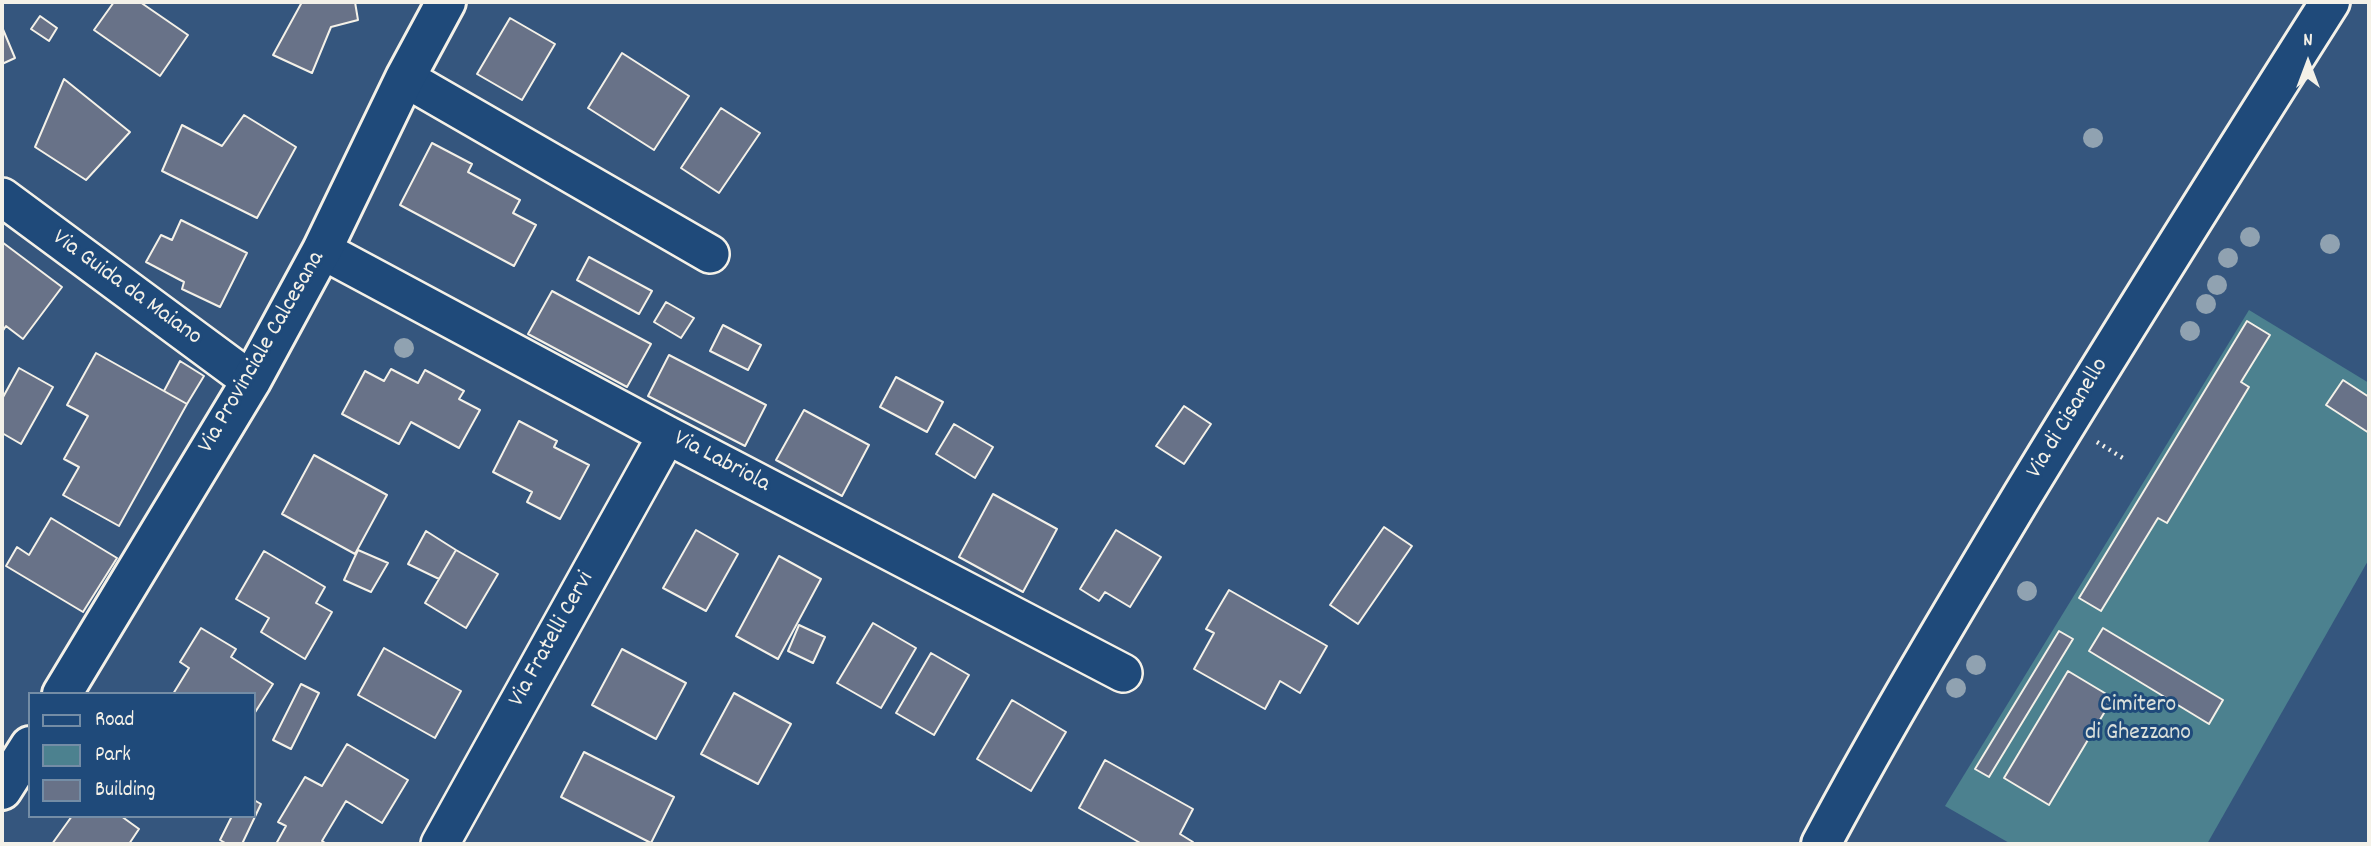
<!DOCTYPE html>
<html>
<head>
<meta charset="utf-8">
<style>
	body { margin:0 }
	#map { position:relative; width:2371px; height:846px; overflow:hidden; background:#35567e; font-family:Dekko,sans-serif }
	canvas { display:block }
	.frame { position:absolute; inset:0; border:4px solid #f4f1e8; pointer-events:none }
	.legend { position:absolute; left:28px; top:692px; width:228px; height:126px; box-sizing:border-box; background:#1f4a7a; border:2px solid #748da6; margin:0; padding:9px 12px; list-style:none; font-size:21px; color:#f4f1e8 }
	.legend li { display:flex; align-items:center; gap:14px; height:35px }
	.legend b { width:35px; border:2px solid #748da6 }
	.north { position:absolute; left:2273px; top:28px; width:70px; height:70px; -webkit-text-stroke:5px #1f4a7a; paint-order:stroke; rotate:0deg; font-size:19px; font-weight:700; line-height:28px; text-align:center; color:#f4f1e8 }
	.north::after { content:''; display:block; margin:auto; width:24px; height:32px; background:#f4f1e8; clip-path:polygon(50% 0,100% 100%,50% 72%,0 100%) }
</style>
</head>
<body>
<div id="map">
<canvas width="2371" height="846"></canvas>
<div class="frame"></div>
<ul class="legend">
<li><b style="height:9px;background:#1f4a7a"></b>Road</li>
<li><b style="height:19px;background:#4c818f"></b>Park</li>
<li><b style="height:19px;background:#687288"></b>Building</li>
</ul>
<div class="north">N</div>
</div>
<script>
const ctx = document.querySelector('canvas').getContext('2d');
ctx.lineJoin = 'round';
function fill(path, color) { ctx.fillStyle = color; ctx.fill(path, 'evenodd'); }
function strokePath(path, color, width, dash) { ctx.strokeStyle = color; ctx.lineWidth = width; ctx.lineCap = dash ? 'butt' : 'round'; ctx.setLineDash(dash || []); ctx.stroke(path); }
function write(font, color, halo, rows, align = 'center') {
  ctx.font = font + ' Dekko,sans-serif'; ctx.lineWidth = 6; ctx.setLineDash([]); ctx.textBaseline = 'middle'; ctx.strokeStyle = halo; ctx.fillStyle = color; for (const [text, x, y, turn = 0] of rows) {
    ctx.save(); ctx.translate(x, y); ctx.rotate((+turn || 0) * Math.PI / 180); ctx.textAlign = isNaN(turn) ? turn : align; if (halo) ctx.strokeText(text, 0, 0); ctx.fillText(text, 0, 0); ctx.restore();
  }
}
const green = new Path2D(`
	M 2249,310 L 2369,383 L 2369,559 L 2207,844 L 2011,844 L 1945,806 Z`);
const building = new Path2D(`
	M 114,2 L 140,2 L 188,35 L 160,76 L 94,30 Z
	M 302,2 L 355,2 L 358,20 L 331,27 L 312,73 L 273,55 Z
	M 40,16 L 57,28 L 49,41 L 31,29 Z
	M 510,18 L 555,44 L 522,100 L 477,74 Z
	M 2,27 L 15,58 L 2,64 Z
	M 622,53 L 689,96 L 654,150 L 588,108 Z
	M 64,79 L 130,132 L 86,180 L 35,147 Z
	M 721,108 L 760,133 L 719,193 L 681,168 Z
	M 244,115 L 296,147 L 257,218 L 162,171 L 182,125 L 222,146 Z
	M 432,143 L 472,164 L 468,172 L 520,200 L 513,213 L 536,225 L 514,266 L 400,205 Z
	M 181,220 L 247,253 L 220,307 L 182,289 L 184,282 L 146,262 L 161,235 L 172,240 Z
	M 2,242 L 62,287 L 23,339 L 6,326 L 2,332 Z
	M 589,257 L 652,291 L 639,314 L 577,280 Z
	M 552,291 L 651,344 L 627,387 L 528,334 Z
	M 666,302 L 694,318 L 681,338 L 654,322 Z
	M 2247,321 L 2270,335 L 2241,382 L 2249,387 L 2167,523 L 2158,518 L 2101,611 L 2079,598 Z
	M 723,325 L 761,345 L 748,370 L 710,351 Z
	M 96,353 L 187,404 L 119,526 L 63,495 L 79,467 L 64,459 L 88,416 L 67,405 Z
	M 669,355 L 766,405 L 745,446 L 648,396 Z
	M 180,361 L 204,376 L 187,404 L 164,391 Z
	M 19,368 L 53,387 L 21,444 L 2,433 L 2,399 Z
	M 391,369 L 418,383 L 425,370 L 464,391 L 459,399 L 480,410 L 459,448 L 411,422 L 399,444 L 342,414 L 365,371 L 384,381 Z
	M 896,377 L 943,402 L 927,432 L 880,407 Z
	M 2343,380 L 2369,397 L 2369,433 L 2326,405 Z
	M 1184,406 L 1211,424 L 1184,464 L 1156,446 Z
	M 804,410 L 869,445 L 842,496 L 776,460 Z
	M 519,421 L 557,441 L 554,447 L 589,465 L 560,519 L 527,502 L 532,492 L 493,472 Z
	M 954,424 L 993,447 L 975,478 L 936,454 Z
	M 314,455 L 387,495 L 355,554 L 282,514 Z
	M 993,494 L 1057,529 L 1023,592 L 959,557 Z
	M 51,518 L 117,558 L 83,612 L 6,566 L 17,547 L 29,555 Z
	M 1384,527 L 1412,546 L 1358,624 L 1330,605 Z
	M 696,530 L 738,554 L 706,611 L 663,588 Z
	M 1116,530 L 1161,557 L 1130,607 L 1105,592 L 1099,601 L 1080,589 Z
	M 426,531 L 456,550 L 439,579 L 408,564 Z
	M 358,550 L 388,563 L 371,592 L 344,580 Z
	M 456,550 L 498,574 L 466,628 L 425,603 Z
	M 264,551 L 325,587 L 316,603 L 332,612 L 305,659 L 261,632 L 269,618 L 236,599 Z
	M 779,556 L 821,579 L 778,659 L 736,636 Z
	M 1229,590 L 1327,646 L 1300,693 L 1280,681 L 1265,709 L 1194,669 L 1214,633 L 1206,629 Z
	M 873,623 L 916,648 L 881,708 L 837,683 Z
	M 799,625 L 825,637 L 813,663 L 788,651 Z
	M 201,628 L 236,649 L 231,657 L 273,684 L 254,714 L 254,694 L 173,694 L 189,668 L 180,662 Z
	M 2103,628 L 2223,700 L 2209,724 L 2089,651 Z
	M 2059,631 L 2073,639 L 1989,777 L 1975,769 Z
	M 384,648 L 461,691 L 435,738 L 358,695 Z
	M 622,649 L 686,683 L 656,739 L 592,705 Z
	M 931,653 L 969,675 L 934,735 L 896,713 Z
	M 2068,671 L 2113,698 L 2049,805 L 2004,778 Z
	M 301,684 L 319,693 L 291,749 L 273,740 Z
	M 734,693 L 791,724 L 758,784 L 701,754 Z
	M 1012,700 L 1066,732 L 1031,791 L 977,759 Z
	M 347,744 L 408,780 L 382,823 L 346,801 L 322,841 L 327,844 L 276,844 L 286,826 L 278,822 L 305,777 L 322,786 Z
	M 584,752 L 674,797 L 651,843 L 561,797 Z
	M 1105,760 L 1193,809 L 1180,834 L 1193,842 L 1192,844 L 1142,844 L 1079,808 Z
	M 254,800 L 261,804 L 242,844 L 227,844 L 220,840 L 232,816 L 254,816 Z
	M 72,816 L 121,816 L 139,829 L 129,844 L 52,844 Z`);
const path = new Path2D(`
	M 2097,442 L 2126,460`);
const minor = new Path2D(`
	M 405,78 L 710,254
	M 2,197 L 251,381
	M 322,250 L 667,435 L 1123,673
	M 440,844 L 667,435`);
const major = new Path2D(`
	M 62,694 L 251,381 L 322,250 L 405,78 L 446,2
	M 2,790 L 30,746
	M 1821,844 C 1884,726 1953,611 2022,496 C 2123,330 2226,166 2330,2`);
const trees = [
	[2093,138],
	[2250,237],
	[2330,244],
	[2228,258],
	[2217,285],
	[2206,304],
	[2190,331],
	[404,348],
	[2027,591],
	[1976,665],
	[1956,688]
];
const streetNames = [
	["Via Guida da Maiano",126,289,36],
	["Via Provinciale Calcesana",263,353,-60],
	["Via di Cisanello",2069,419,-59],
	["Via Labriola",721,463,28],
	["Via Fratelli Cervi",553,640,-61]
];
const parkNames = [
	["Cimitero",2138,707],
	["di Ghezzano",2138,735]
];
fill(green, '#4c818f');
fill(building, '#687288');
strokePath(building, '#f4f1e8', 2);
strokePath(minor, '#f4f1e8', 42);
strokePath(major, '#f4f1e8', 44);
strokePath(path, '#f4f1e8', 4.5, [2, 5]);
strokePath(minor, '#1f4a7a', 37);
strokePath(major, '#1f4a7a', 38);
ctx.fillStyle = '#90a2b1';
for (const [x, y] of trees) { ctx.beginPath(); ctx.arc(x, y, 10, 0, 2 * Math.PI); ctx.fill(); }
write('24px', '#f4f1e8', '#1f4a7a', streetNames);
write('24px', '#dbe0db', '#1f4a7a', parkNames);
</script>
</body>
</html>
